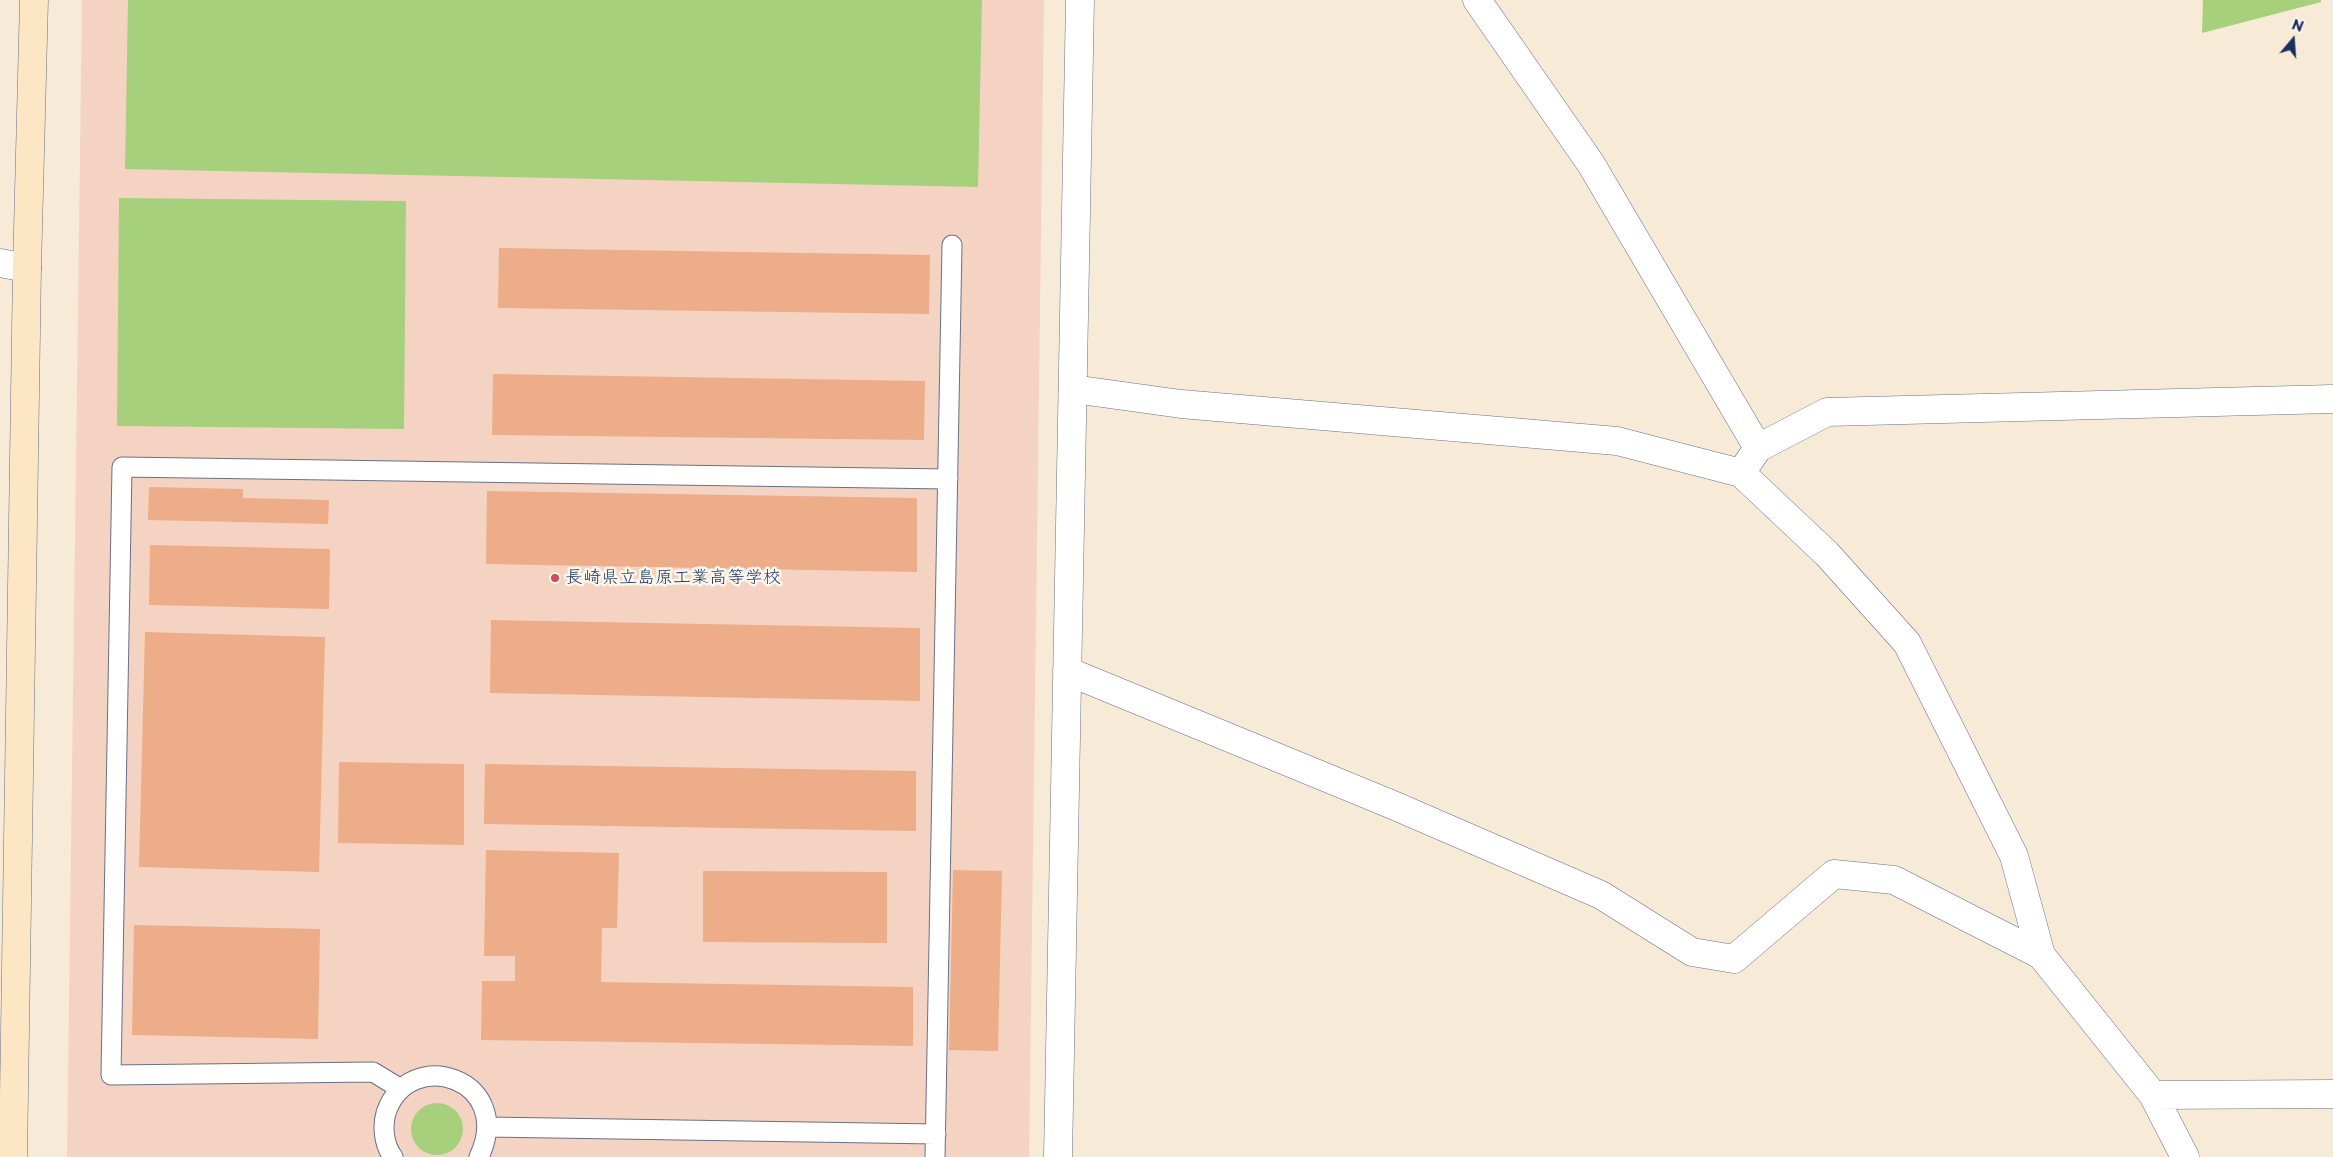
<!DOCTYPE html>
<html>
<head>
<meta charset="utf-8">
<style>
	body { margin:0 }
	#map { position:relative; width:2333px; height:1157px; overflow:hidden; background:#f7ead6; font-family:"Playpen Sans",sans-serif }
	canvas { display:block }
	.north { position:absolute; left:2268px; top:15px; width:50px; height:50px; -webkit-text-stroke:4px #fbf7ec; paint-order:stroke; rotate:18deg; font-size:14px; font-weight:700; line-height:20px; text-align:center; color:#1b2f5e }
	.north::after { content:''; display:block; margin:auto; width:18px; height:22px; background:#1b2f5e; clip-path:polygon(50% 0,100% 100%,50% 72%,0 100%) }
</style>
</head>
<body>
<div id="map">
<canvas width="2333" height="1157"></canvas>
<div class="north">N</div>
</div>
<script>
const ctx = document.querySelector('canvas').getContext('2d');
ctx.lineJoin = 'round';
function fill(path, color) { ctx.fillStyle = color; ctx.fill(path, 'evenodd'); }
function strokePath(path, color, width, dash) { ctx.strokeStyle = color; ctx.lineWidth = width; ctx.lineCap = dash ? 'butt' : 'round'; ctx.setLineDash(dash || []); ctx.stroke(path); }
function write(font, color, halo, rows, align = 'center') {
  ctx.font = font + ' "Playpen Sans","Klee One",sans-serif'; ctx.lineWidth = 5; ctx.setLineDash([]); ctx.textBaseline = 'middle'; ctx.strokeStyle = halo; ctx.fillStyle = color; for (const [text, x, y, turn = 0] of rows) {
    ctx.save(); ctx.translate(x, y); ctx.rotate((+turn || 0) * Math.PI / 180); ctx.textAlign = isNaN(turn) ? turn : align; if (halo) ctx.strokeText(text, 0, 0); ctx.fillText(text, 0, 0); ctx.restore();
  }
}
const built = new Path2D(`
	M 82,0 L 1044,0 L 1029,1157 L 67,1157 Z`);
const green = new Path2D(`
	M 128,0 L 982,0 L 978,187 L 125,169 Z
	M 2203,0 L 2321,0 L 2321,2 L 2202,33 Z
	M 119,198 L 406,201 L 404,429 L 117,426 Z
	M411 1129a26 26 0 1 1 52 0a26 26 0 1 1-52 0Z`);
const building = new Path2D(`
	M 499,248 L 930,255 L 929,314 L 498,308 Z
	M 493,374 L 925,381 L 924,440 L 492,435 Z
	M 149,487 L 243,489 L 243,498 L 329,500 L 328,524 L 148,520 Z
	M 487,491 L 917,498 L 917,572 L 486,564 Z
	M 150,545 L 330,549 L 329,609 L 149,605 Z
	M 491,620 L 920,628 L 920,701 L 490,693 Z
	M 145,632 L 325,637 L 319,872 L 139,867 Z
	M 339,762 L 464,764 L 464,845 L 338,843 Z
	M 485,764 L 916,771 L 916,831 L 484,824 Z
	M 486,850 L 619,853 L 617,928 L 602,928 L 601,982 L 913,987 L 913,1046 L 481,1040 L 482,981 L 515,981 L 515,956 L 484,956 Z
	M 953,870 L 1002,871 L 998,1051 L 949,1050 Z
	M 703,871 L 887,872 L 887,943 L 703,942 Z
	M 134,925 L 320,929 L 318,1039 L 132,1035 Z`);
const lane = new Path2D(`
	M 401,1089 L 373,1072 L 111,1075 L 122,467 L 948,479
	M 488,1127 L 936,1134
	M 393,1157 C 384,1145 382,1127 386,1113 C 409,1044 516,1079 479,1157
	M 935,1157 L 952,245`);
const street = new Path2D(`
	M 1477,0 L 1591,164 L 1758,448
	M 0,263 L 27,268
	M 1073,389 L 1181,404 L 1617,441 L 1741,473 L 1827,554 L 1907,643 L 2014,856 L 2041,955 L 2153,1095 L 2185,1157
	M 1741,473 L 1758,448 L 1827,412 L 2333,399
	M 1067,671 L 1393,805 L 1601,895 L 1692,952 L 1734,959 L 1834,874 L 1894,880 L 2041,955
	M 2153,1095 L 2333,1094
	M 1058,1157 L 1080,0`);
const secondary = new Path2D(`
	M 13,1157 L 27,268 L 34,0`);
const markers = [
	[555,578,5,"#d1495b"]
];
const poiNames = [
	["長崎県立島原工業高等学校",565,578]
];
fill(built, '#f5d3c2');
fill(green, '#a7d07c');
fill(building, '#ecad88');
strokePath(lane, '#687088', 21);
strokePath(street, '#687088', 29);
strokePath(secondary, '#687088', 29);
strokePath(lane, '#fff', 19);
strokePath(street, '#fff', 28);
strokePath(secondary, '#fce6c4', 28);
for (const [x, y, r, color] of markers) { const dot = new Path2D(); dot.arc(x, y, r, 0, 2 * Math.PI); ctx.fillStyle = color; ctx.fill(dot); strokePath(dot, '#fbf7ec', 2); }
write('18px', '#1b2f5e', '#fbf7ec', poiNames, 'left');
</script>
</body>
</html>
